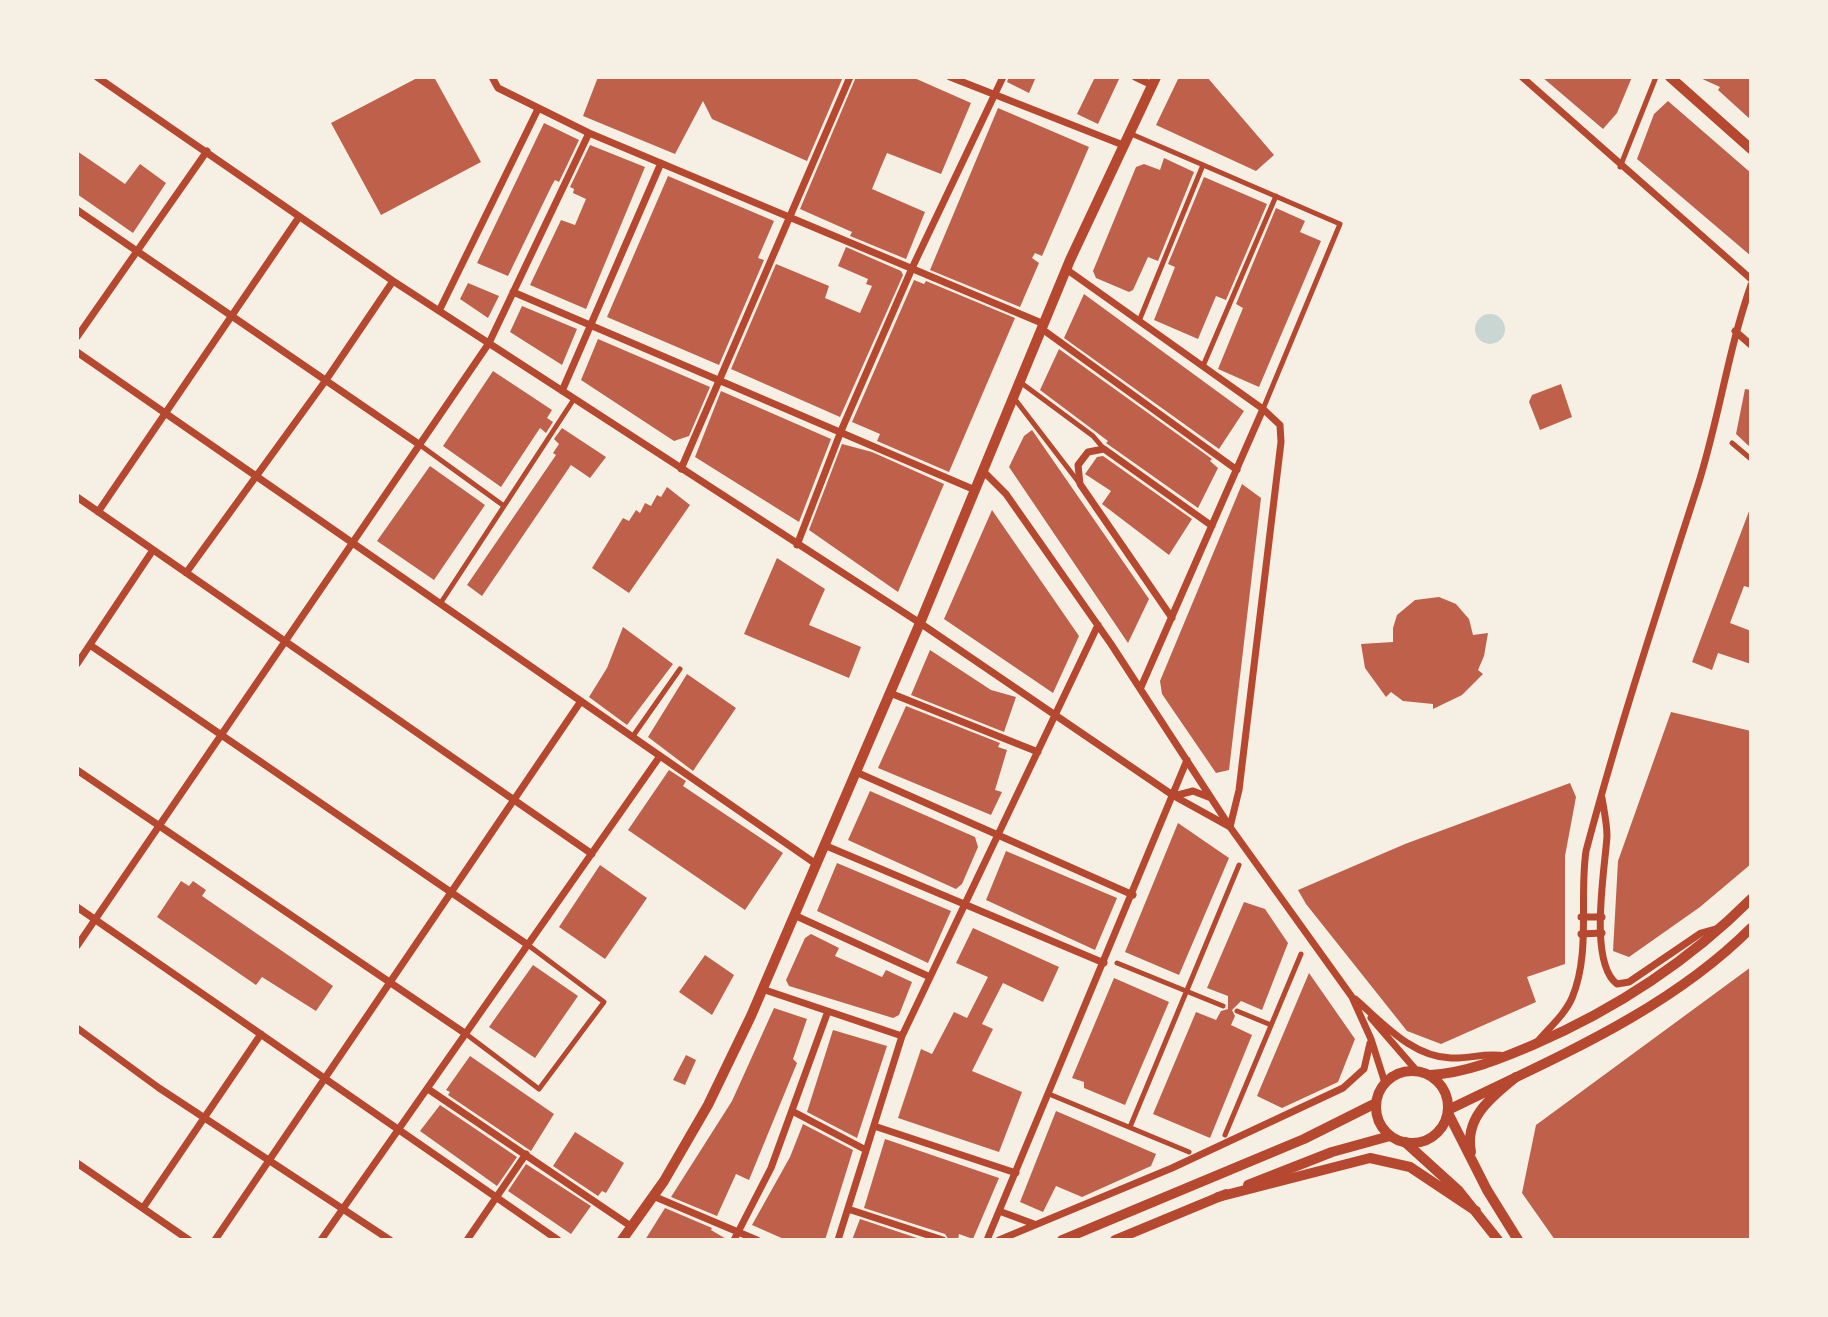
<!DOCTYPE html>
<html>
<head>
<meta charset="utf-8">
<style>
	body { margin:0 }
	#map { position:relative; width:1828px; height:1317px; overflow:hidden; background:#f6efe4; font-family:Helvetica,sans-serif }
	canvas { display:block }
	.frame { position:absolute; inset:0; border:79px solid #f6efe4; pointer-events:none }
</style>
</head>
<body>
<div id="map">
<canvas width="1828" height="1317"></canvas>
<div class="frame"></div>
</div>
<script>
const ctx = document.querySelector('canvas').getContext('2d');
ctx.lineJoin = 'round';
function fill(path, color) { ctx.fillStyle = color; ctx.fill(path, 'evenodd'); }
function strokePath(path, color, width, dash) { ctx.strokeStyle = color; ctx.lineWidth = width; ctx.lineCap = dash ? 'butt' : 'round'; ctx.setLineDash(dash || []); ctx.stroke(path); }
const water = new Path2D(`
	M1475 329a15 15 0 1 1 30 0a15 15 0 1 1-30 0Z`);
const building = new Path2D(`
	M 419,77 L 434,77 L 481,162 L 381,215 L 331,123 Z
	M 598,77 L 843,77 L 807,161 L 712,119 L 703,101 L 675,154 L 583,116 Z
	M 856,77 L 912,77 L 971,103 L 941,174 L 887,153 L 881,167 L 872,189 L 925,212 L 906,259 L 850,236 L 852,232 L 800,209 Z
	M 1009,77 L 1036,77 L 1029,93 L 1007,82 Z
	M 1095,77 L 1120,77 L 1098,124 L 1077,114 Z
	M 1179,77 L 1207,77 L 1274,155 L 1256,171 L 1156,125 Z
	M 1542,77 L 1632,77 L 1617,113 L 1603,129 Z
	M 1698,77 L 1751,77 L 1751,120 L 1718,90 L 1720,87 Z
	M 1668,101 L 1751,173 L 1751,256 L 1637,159 L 1654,114 Z
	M 998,108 L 1089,147 L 1042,256 L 1035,253 L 1032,258 L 1039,263 L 1020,307 L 930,270 Z
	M 544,123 L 579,140 L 559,182 L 555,180 L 552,185 L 508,276 L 477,263 Z
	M 590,145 L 645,167 L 586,309 L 530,285 L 561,220 L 575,225 L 586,199 L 573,193 L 574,189 L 570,187 Z
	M 77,151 L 125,184 L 140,164 L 166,183 L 133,233 L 77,194 Z
	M 1164,158 L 1194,172 L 1158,261 L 1148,257 L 1133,290 L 1129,292 L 1096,278 L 1093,271 L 1136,167 L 1144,164 L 1160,170 Z
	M 668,176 L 774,221 L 758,258 L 764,260 L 719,365 L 607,317 Z
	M 1204,177 L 1267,204 L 1226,300 L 1216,296 L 1198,339 L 1154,320 L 1175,267 L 1168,264 Z
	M 1276,208 L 1305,221 L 1300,232 L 1321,241 L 1259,387 L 1218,369 L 1243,308 L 1236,304 Z
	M 846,247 L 901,271 L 903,275 L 840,417 L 731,369 L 776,264 L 829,286 L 825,298 L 860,313 L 872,286 L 866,284 L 868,279 L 838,266 Z
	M 914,280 L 924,284 L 926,281 L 1015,318 L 949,472 L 877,441 L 880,434 L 852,422 Z
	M 468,283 L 499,296 L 488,318 L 460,299 Z
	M 1084,294 L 1244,411 L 1219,449 L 1064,338 Z
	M 522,306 L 577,329 L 562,365 L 510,332 Z
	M 598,339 L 710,387 L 689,436 L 674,441 L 581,380 Z
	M 1059,349 L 1212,459 L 1210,461 L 1218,468 L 1198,508 L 1106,443 L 1108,441 L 1040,390 Z
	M 493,371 L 552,410 L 547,418 L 553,422 L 546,433 L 540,428 L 501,487 L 443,446 Z
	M 1561,384 L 1572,417 L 1540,430 L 1529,402 L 1532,395 Z
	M 1745,389 L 1751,390 L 1751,448 L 1736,434 Z
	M 721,391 L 831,439 L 799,522 L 695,457 Z
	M 562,428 L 606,457 L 590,478 L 571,465 L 482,596 L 467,585 L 556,455 L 553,453 L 559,444 L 554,439 Z
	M 1032,430 L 1149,599 L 1128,643 L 1009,467 L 1024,436 Z
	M 842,444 L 872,452 L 944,484 L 898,592 L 809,530 Z
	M 1103,456 L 1192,519 L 1169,555 L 1102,504 L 1111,491 L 1085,474 L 1097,457 Z
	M 430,466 L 485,505 L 434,580 L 377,541 Z
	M 1242,484 L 1261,498 L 1229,770 L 1216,773 L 1162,694 L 1160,681 Z
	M 667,487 L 690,505 L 629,593 L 592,568 L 623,518 L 629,521 L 636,510 L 640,513 L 645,503 L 651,506 L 657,495 L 661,497 Z
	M 1751,506 L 1751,588 L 1744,586 L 1730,623 L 1751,631 L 1751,664 L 1718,653 L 1712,670 L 1692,662 Z
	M 992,510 L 1079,636 L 1053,693 L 944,619 Z
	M 777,558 L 825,589 L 809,625 L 861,647 L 849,678 L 744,634 Z
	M 1439,597 L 1456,604 L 1469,619 L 1473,635 L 1488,633 L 1484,656 L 1478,670 L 1483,674 L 1462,695 L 1433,709 L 1433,704 L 1403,701 L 1391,692 L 1386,697 L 1365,668 L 1361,644 L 1393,642 L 1393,628 L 1397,615 L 1415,600 Z
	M 623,627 L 673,664 L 627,725 L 589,697 L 607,668 Z
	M 930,650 L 991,690 L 1016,697 L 1004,732 L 911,695 Z
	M 687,674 L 736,708 L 693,771 L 648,737 Z
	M 906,706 L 1000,743 L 998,747 L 1007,750 L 995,790 L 1002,792 L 991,815 L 878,768 Z
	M 1671,712 L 1751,731 L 1751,864 L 1700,907 L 1629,957 L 1613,951 L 1618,861 Z
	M 669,770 L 686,781 L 683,786 L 783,853 L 745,910 L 628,830 Z
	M 1570,783 L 1576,797 L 1565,856 L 1565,964 L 1527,977 L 1536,1002 L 1441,1044 L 1407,1031 L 1306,904 L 1298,890 L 1405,844 Z
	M 870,791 L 975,837 L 978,847 L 962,884 L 956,889 L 848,840 Z
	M 1178,823 L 1229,858 L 1179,975 L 1125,952 Z
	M 1006,851 L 1117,898 L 1095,950 L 986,900 Z
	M 837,863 L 951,911 L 928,963 L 817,911 Z
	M 600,865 L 647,898 L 605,959 L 559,927 Z
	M 181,881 L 189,886 L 193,881 L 206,890 L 202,896 L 333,986 L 316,1011 L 262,977 L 256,985 L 157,917 Z
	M 1244,902 L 1265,909 L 1288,943 L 1262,1010 L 1241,1001 L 1232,1010 L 1235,1016 L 1231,1025 L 1252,1035 L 1210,1138 L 1153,1114 L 1196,1012 L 1216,1020 L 1221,1011 L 1228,1009 L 1228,996 L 1207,988 Z
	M 973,928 L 1059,967 L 1043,1002 L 1003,983 L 982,1024 L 993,1029 L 972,1071 L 1022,1092 L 999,1152 L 898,1118 L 921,1049 L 932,1054 L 954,1012 L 967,1018 L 988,977 L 956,963 Z
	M 811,934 L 839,948 L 835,956 L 882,977 L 886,970 L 912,982 L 899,1015 L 893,1018 L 789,986 L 786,980 L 805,938 Z
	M 705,955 L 734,975 L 712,1015 L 679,992 Z
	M 533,965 L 578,996 L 535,1058 L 489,1027 Z
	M 1751,967 L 1751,1240 L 1555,1240 L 1522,1193 L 1536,1125 Z
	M 1309,973 L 1355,1039 L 1338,1082 L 1282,1108 L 1257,1096 Z
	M 1114,978 L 1169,1002 L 1125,1105 L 1084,1088 L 1084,1082 L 1072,1078 Z
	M 774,1008 L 807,1019 L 793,1059 L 797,1063 L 749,1180 L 736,1174 L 717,1216 L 671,1197 L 732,1101 Z
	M 833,1030 L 887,1046 L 857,1138 L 807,1112 Z
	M 686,1055 L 696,1060 L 685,1085 L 673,1080 Z
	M 470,1056 L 554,1114 L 531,1151 L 448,1095 L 450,1092 L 446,1090 Z
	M 440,1105 L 517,1157 L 497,1186 L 420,1131 Z
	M 1056,1111 L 1156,1154 L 1151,1166 L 1082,1197 L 1056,1186 L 1043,1212 L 1020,1202 Z
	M 803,1124 L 853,1150 L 825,1240 L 786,1240 L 752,1225 L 790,1157 Z
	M 575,1132 L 624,1163 L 606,1193 L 602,1191 L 598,1196 L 553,1166 Z
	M 885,1139 L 999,1178 L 973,1239 L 959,1234 L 958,1240 L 949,1240 L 945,1234 L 864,1208 Z
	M 526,1164 L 591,1206 L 571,1234 L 508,1191 Z
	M 665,1208 L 712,1228 L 711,1230 L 728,1240 L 645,1240 Z
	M 860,1219 L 923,1240 L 852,1240 Z`);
const pedestrian = new Path2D(`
	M 1129,133 L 1340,224 L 1263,409
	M 1620,167 L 1656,77
	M 1139,321 L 1203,165
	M 1203,366 L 1276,196
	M 1020,382 L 1093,436 L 1104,449
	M 1014,398 L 1080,484
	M 1732,443 L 1751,459
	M 420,445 L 504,506
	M 440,604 L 574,399
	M 633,736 L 680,669
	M 1117,963 L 1223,1006
	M 1237,1011 L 1271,1025
	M 466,1034 L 539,1089 L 604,1002 L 528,945
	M 1049,1094 L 1189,1152
	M 1130,1127 L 1239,865
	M 1225,1135 L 1301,954`);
const minor = new Path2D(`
	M 97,77 L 393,281 L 920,623 L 1174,796 L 1230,827
	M 492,77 L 498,88 L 589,133 L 1044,324
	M 950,77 L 1123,145
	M 1135,77 L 1152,85
	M 1522,77 L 1751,279
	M 77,210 L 420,445
	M 1066,269 L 1263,409 L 1280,425 L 1281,442 L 1239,790 L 1230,827
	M 513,292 L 975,490
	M 440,309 L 538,109
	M 1042,329 L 1237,470
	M 1735,331 L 1751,345
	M 77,337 L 207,151
	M 77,352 L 816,864
	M 562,391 L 661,163
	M 681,469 L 850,77
	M 983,471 L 1006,494 L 1111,644 L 1230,827 L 1352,997 L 1371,1039 L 1385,1083
	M 77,497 L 592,854
	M 98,512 L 299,217
	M 797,545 L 841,431 L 913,266 L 1003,77
	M 186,573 L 326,380 L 393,281
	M 1172,618 L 1080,484 L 1078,465 L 1088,452 L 1104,449 L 1212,526
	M 90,645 L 528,945
	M 77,664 L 153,550
	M 1141,687 L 1263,409
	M 890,693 L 1038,752
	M 77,770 L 466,1034
	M 856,772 L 1133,895
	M 1174,796 L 1193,791 L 1211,798
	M 1602,798 C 1604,810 1607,824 1607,836 C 1605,869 1588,962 1617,984 L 1629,982 L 1701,933 L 1719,928
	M 824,845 L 1104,963
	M 77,907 L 558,1240
	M 794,915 L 930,977
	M 1581,917 L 1602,917
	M 1581,934 L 1602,933
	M 77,946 L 489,343 L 589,133
	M 762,989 L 902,1036
	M 1355,999 C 1383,1023 1412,1057 1451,1058 C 1471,1059 1486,1052 1505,1056
	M 1371,1018 L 1416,1070
	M 77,1028 L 159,1088 L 390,1240
	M 1538,1041 C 1550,1027 1565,1014 1572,998 C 1591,953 1579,898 1586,851 C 1619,727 1659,606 1698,485 C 1719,419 1728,350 1751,285
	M 428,1089 L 632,1227
	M 792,1111 L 866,1150
	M 874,1126 L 1016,1173
	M 77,1163 L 189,1240
	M 653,1196 L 757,1240
	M 143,1208 L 261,1034
	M 848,1209 L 943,1240
	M 999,1211 L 1034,1224
	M 215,1240 L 581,701
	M 321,1240 L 660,756
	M 467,1240 L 526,1154
	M 734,1240 L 771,1168 L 828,1011
	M 838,1240 L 902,1036 L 1098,625
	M 987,1240 L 1187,760
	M 999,1240 L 1172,1168 L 1343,1088 L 1364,1069 L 1370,1043`);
const secondary = new Path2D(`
	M 1670,77 L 1751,149
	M 622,1240 L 664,1181 L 708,1105 L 751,1016 L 920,623 L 1070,260 L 1156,77`);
const primary = new Path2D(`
	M1376 1107a36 36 0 1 1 72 0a36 36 0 1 1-72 0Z
	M 1430,1075 C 1466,1073 1500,1059 1533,1045 C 1616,1009 1687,963 1751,899
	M 1448,1110 C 1554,1058 1667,1012 1751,928
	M 1248,1185 L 1332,1152 L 1390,1136
	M 1062,1240 L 1304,1139 L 1376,1103
	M 1115,1240 L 1226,1194`);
const trunk = new Path2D(`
	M 1448,1113 L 1487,1190 L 1518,1240
	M 1405,1142 L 1459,1191 L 1498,1240
	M 1471,1152 C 1464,1117 1492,1097 1516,1077
	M 1218,1197 L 1370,1158 L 1410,1167 L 1476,1211`);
fill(water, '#c9d6d2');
fill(building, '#bf614a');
strokePath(pedestrian, '#b5482f', 5);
strokePath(minor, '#b5482f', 7);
strokePath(secondary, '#b5482f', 10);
strokePath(primary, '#b5482f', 10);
strokePath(trunk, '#b5482f', 10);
</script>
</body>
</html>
